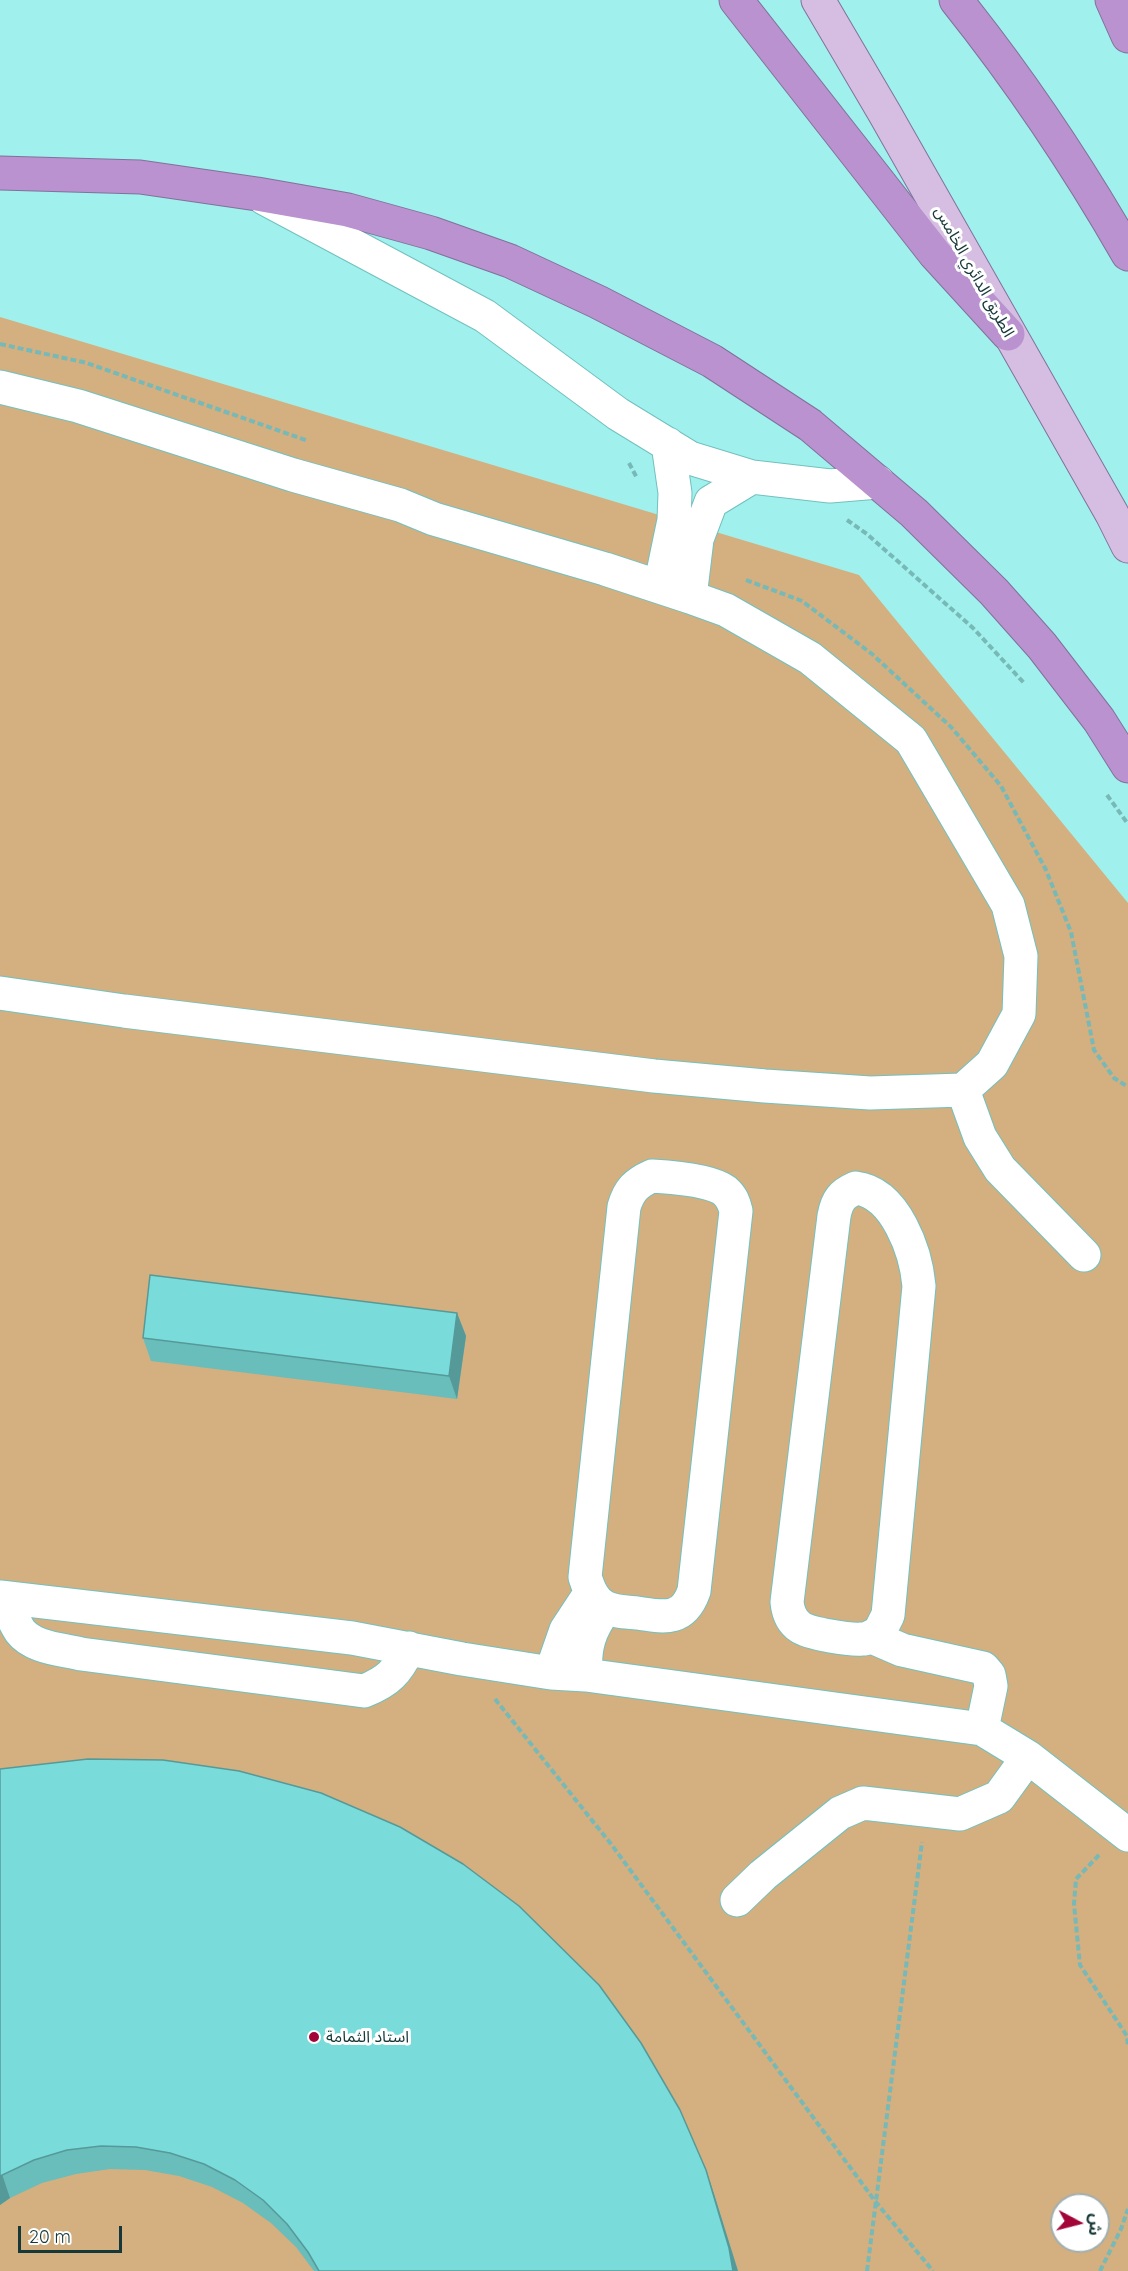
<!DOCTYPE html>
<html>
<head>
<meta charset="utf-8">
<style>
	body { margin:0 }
	#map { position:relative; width:1128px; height:2271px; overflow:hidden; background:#a0f0ee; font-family:Quicksand,"Noto Sans Arabic",sans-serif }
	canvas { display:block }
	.north { position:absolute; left:1050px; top:2193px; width:60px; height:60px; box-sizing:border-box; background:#fff; border:2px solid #a2afaf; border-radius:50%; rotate:97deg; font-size:16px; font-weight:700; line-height:24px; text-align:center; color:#173838 }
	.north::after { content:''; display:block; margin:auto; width:21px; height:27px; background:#a30539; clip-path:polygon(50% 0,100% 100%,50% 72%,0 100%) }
	.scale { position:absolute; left:18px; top:2226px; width:104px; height:27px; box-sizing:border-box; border:3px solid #173838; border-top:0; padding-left:8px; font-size:18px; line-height:21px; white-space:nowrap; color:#173838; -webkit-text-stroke:4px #fff; paint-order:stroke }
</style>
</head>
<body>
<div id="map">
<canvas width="1128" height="2271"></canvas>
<div class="north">ش</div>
<div class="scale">20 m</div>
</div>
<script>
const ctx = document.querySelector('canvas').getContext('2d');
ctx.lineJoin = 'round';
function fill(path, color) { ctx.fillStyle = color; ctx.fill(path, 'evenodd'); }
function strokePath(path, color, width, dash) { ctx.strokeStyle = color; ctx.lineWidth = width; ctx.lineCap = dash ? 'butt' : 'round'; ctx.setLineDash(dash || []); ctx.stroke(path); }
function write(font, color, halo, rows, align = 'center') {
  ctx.font = font + ' Quicksand,"Noto Sans Arabic",sans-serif'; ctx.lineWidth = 6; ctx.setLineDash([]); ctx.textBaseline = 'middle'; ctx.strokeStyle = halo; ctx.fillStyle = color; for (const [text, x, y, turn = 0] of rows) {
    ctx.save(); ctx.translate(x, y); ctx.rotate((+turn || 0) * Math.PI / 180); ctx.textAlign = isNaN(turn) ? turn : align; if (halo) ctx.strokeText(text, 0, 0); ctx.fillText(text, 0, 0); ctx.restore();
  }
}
const green = new Path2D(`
	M 0,317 L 859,575 L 1128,903 L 1128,2271 L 0,2271 ZM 1062,2205 L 1098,2205 L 1098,2241 L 1062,2241 Z`);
const path = new Path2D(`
	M 0,344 L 87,363 L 308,441
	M 629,463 L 637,478
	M 847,520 L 867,534 L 973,628 L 1024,683
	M 746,580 L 802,601 L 872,654 L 951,727 L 1001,786 L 1046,870 L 1071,932 L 1094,1050 L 1114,1078 L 1128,1087
	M 1107,795 L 1128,824
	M 495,1699 L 611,1844 L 875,2201 L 933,2271
	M 1099,1855 L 1076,1879 L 1074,1904 L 1080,1965 L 1127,2036 L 1128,2046
	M 867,2271 L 922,1842
	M 1100,2271 L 1121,2229 L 1128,2209`);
const minor = new Path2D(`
	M 264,198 L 485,316 L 618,414 L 690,458 L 752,477 L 830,486 L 878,482
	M 0,387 L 78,406 L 293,475 L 400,505 L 434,519 L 605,569 L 690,597 L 726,610 L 810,658 L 911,740 L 1008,905 L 1021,956 L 1019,1014 L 992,1064 L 963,1090 L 870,1093 L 765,1086 L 654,1076 L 124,1011 L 0,993
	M 660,587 L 674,520 L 675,493 L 668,444
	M 690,597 L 697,539 L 711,502 L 752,477
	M 963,1090 L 980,1137 L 1000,1169 L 1084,1255
	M 652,1176 C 670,1177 711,1180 725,1191 C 732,1197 734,1203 736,1211 L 694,1591 C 683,1622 664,1617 637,1613 C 627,1612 614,1612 605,1607 C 593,1601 589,1589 585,1577 L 624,1207 C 629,1190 636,1183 652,1176 Z
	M 856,1188 C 896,1193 916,1252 919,1286 L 888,1615 L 880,1631 C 874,1635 869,1639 862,1639 C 850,1640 810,1634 800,1627 C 791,1621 788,1612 787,1602 L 834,1216 C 837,1200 842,1194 856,1188 Z
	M 0,1597 L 352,1638 L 462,1659 L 551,1673 L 586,1675 L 982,1729 L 1028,1757 L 1128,1835
	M 2,1597 C 9,1608 13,1620 20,1631 C 33,1648 61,1649 81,1654 L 364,1691 C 389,1681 397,1672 409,1648
	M 872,1637 L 902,1650 L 983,1668 L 989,1675 L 991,1686 L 982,1729
	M 551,1673 L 566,1630 L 591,1592
	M 586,1675 C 584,1648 589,1630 606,1608
	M 737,1900 L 763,1875 L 840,1813 L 863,1803 L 960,1814 L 999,1797 L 1028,1757`);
const major = new Path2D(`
	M 818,0 L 885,114 L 1112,514 L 1128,546`);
const highway = new Path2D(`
	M 736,0 L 935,254 L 1008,334
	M 956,0 C 1020,80 1077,165 1128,254
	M 1112,0 L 1128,36
	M 0,173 L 140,177 L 257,194 L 348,210 L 431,233 L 510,261 L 598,302 L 712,361 L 810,425 L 914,513 L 994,592 L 1042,646 L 1099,720 L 1128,766`);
const wall = new Path2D(`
	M 457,1313 L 466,1336 L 457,1399 L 151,1361 L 143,1338 Z
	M 0,1769 L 706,2170 L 714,2194 L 738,2271 L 314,2271 L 296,2247 L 271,2223 L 243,2203 L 212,2187 L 179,2176 L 145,2170 L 110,2169 L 76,2174 L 42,2183 L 10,2198 L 0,2205 Z`);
const shadedWall = new Path2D(`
	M 457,1313 L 466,1336 L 457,1399 L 449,1376 Z
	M 706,2170 L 714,2194 L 738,2271 L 733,2271 Z
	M 2,2174 L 10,2198 L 0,2205 L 0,2176 Z`);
const building = new Path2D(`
	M 150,1275 L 457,1313 L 449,1376 L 143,1338 Z
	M 88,1759 L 163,1760 L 239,1771 L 321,1793 L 400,1827 L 463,1864 L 519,1906 L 599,1985 L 641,2043 L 680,2110 L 706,2170 L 729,2248 L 733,2271 L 319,2271 L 308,2252 L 287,2224 L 263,2200 L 235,2180 L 204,2164 L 170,2153 L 136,2147 L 101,2146 L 67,2150 L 34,2160 L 0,2176 L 0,1769 Z`);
const markers = [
	[314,2037,6,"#a30539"]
];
const streetNames = [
	["الطريق الدائري الخامس",974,272,61]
];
const poiNames = [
	["استاد الثمامة",326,2037]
];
fill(green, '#d4af7f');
strokePath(minor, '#72c1bf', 35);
strokePath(major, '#80729a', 35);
strokePath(highway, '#80729a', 35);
strokePath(path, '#77b9b7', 4, [6, 3]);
strokePath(minor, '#fff', 33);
strokePath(major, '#d5bee2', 33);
strokePath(highway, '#b992cf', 33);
fill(wall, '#69bdbb');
fill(shadedWall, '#559a99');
fill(building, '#7adcda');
strokePath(building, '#559a99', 1.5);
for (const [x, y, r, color] of markers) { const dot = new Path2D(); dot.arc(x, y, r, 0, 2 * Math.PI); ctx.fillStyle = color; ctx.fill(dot); strokePath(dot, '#fff', 2); }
write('16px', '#173838', '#fff', streetNames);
write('16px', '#173838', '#fff', poiNames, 'left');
</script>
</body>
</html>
